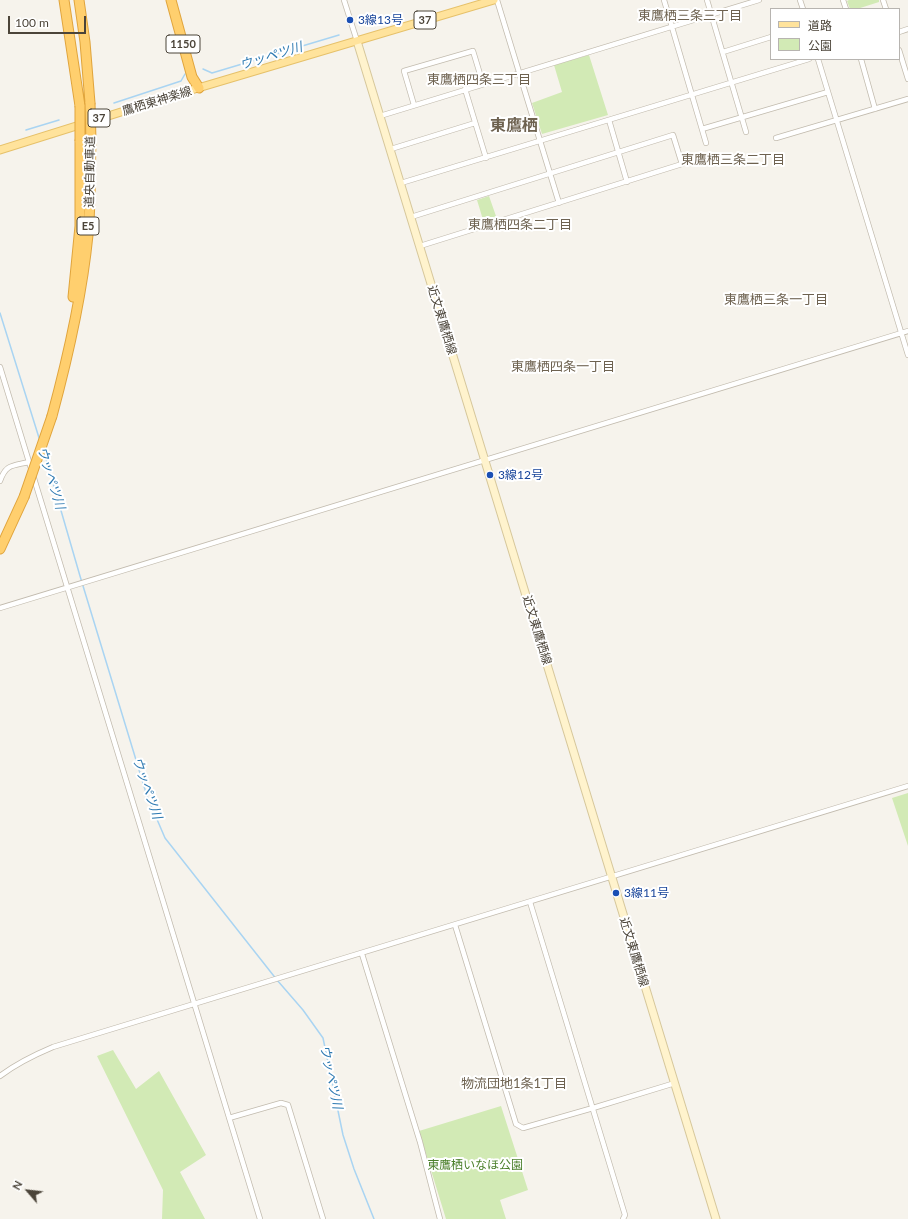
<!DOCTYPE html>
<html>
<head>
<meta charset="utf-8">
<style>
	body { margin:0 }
	#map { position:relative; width:908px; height:1219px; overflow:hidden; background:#f6f3ec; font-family:Lato,"Noto Sans JP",sans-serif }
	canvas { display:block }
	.legend { position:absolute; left:770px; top:8px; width:130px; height:52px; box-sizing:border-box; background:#fff; border:1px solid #b7b4b0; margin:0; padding:5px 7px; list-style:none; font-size:12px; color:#4b4439 }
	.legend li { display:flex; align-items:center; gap:8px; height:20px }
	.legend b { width:20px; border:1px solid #b7b4b0 }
	.north { position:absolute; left:8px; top:1171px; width:40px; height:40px; -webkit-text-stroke:3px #fff; paint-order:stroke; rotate:298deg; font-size:11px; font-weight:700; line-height:16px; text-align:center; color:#4b4439 }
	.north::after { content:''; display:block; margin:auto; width:14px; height:18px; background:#4b4439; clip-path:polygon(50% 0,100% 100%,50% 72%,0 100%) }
	.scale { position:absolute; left:8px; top:16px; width:78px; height:18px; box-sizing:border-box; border:2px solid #4b4439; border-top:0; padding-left:5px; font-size:12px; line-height:14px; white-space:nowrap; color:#4b4439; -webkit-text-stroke:3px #fff; paint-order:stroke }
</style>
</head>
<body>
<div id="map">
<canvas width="908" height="1219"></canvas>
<ul class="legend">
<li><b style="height:5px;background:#ffe39c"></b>道路</li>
<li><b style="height:11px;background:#d2eab5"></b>公園</li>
</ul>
<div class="north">N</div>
<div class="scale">100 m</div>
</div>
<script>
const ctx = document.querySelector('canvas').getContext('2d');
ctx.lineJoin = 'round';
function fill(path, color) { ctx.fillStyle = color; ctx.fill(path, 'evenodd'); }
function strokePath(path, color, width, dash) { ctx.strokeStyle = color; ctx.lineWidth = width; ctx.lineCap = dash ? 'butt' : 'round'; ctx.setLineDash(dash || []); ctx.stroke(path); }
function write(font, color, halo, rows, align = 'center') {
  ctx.font = font + ' Lato,"Noto Sans JP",sans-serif'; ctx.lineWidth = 4; ctx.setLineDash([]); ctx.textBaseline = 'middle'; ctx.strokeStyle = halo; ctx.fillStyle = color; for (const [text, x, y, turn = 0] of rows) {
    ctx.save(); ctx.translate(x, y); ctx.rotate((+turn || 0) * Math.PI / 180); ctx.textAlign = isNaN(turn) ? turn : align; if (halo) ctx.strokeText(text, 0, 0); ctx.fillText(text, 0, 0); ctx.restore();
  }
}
const green = new Path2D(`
	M 849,0 L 879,0 L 879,2 L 857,9 L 850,9 L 847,1 Z
	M 589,55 L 608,115 L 542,134 L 532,103 L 562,92 L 554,65 Z
	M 489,196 L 497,219 L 484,223 L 477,200 Z
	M 908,793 L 908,846 L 892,798 Z
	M 113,1050 L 136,1089 L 159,1071 L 206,1155 L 180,1172 L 205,1219 L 162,1219 L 163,1190 L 97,1056 Z
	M 501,1106 L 528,1190 L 500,1200 L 506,1219 L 446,1219 L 419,1131 Z`);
const stream = new Path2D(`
	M 203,69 L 212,73 L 339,35
	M 114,103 L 181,81 L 185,74
	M 26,130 L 59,120
	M 0,313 L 40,441
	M 44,452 L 80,576 L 147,796 L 165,838 L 277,980 L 303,1010 L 323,1038 L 343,1135 L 354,1169 L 374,1219`);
const street = new Path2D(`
	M 344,0 L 357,41
	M 497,0 L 559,203
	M 664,0 L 706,143
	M 707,0 L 746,132
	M 800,0 L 803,9
	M 843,0 L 846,9
	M 883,0 L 886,9
	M 899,32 L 908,29
	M 899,50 L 908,79
	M 723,52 L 771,37
	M 818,59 L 908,355
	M 861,59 L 875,109
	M 465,89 L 486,158
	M 414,105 L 404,71 L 473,51 L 483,84
	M 380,116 L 759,0
	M 609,120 L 627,182
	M 702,129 L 828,92
	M 776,138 L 908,99
	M 391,149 L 475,123
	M 401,183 L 809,59
	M 411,217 L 673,135 L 682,164 L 420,246
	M 0,367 L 260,1219
	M 0,481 C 6,464 12,466 29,462
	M 0,608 L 908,331
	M 530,902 L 625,1215 L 623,1219
	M 455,925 L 516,1124 L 523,1128 L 593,1108 L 675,1083
	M 362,954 L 420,1142 L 440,1219
	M 0,1076 C 16,1064 34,1055 53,1047 L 908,786
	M 229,1118 L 281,1103 L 288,1105 L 323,1219`);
const secondary = new Path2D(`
	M 357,41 L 716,1219`);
const primary = new Path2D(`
	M 0,150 L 188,91 L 494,0`);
const highway = new Path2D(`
	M 64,0 L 80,106
	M 79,0 L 85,42 L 90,103
	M 171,0 L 192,77 L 199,88
	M 73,297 L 80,226 L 80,141
	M 52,416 C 68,357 82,296 88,235 C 91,204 90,172 91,141
	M 0,549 L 24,497`);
const highwayBridge = new Path2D(`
	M 90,103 L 91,141
	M 80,106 L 80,141
	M 24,497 L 52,416`);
const markers = [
	[350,20,4,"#1a4fb4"],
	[490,475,4,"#1a4fb4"],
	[616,893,4,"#1a4fb4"]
];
const shields = [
	[425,20,22],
	[183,44,34],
	[99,118,22],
	[88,226,22]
];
const shieldNames = [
	["37",425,20],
	["1150",183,44],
	["37",99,118],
	["E5",88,226]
];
const transitNames = [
	["3線13号",358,20],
	["3線12号",498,475],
	["3線11号",624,893]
];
const streetNames = [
	["鷹栖東神楽線",157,101,-17],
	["道央自動車道",90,172,-89],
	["近文東鷹栖線",442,320,73],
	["近文東鷹栖線",537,630,73],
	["近文東鷹栖線",634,952,73]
];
const parkNames = [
	["東鷹栖いなほ公園",475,1165]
];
const neighbourhoodNames = [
	["東鷹栖三条三丁目",690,16],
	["東鷹栖四条三丁目",479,80],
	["東鷹栖三条二丁目",733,160],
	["東鷹栖四条二丁目",520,225],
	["東鷹栖三条一丁目",776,300],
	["東鷹栖四条一丁目",563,367],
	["物流団地1条1丁目",514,1084]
];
const waterNames = [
	["ウッペツ川",271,56,-17],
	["ウッペツ川",51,478,73],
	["ウッペツ川",147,788,71],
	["ウッペツ川",331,1077,78]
];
const districtNames = [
	["東鷹栖",514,126]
];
fill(green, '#d2eab5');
strokePath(stream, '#a9d4f2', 1.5);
strokePath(street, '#c2bbae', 6);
strokePath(secondary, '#d6c79b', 9);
strokePath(primary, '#e6c16a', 9);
strokePath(highway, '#e0a43c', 11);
strokePath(street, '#fff', 4.5);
strokePath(secondary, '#fff3cd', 7);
strokePath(primary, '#ffe39c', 7);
strokePath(highway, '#ffcf6e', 9);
strokePath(highwayBridge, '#e0a43c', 11, []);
strokePath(highwayBridge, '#ffcf6e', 9);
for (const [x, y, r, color] of markers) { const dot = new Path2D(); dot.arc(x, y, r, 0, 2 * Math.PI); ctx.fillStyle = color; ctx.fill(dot); strokePath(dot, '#fff', 1.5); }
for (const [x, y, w] of shields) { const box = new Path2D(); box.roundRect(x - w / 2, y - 9, w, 18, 3); ctx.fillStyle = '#fff'; ctx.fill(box); strokePath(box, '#4b4439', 1); }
write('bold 11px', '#4b4439', null, shieldNames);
write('12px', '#164399', '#fff', transitNames, 'left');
write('12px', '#4b4439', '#fff', streetNames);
write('12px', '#4a7f2a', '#fff', parkNames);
write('13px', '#6e6250', '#fff', neighbourhoodNames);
write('italic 13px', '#2e7ab2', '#fff', waterNames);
write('bold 16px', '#6e6250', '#fff', districtNames);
</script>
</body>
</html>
